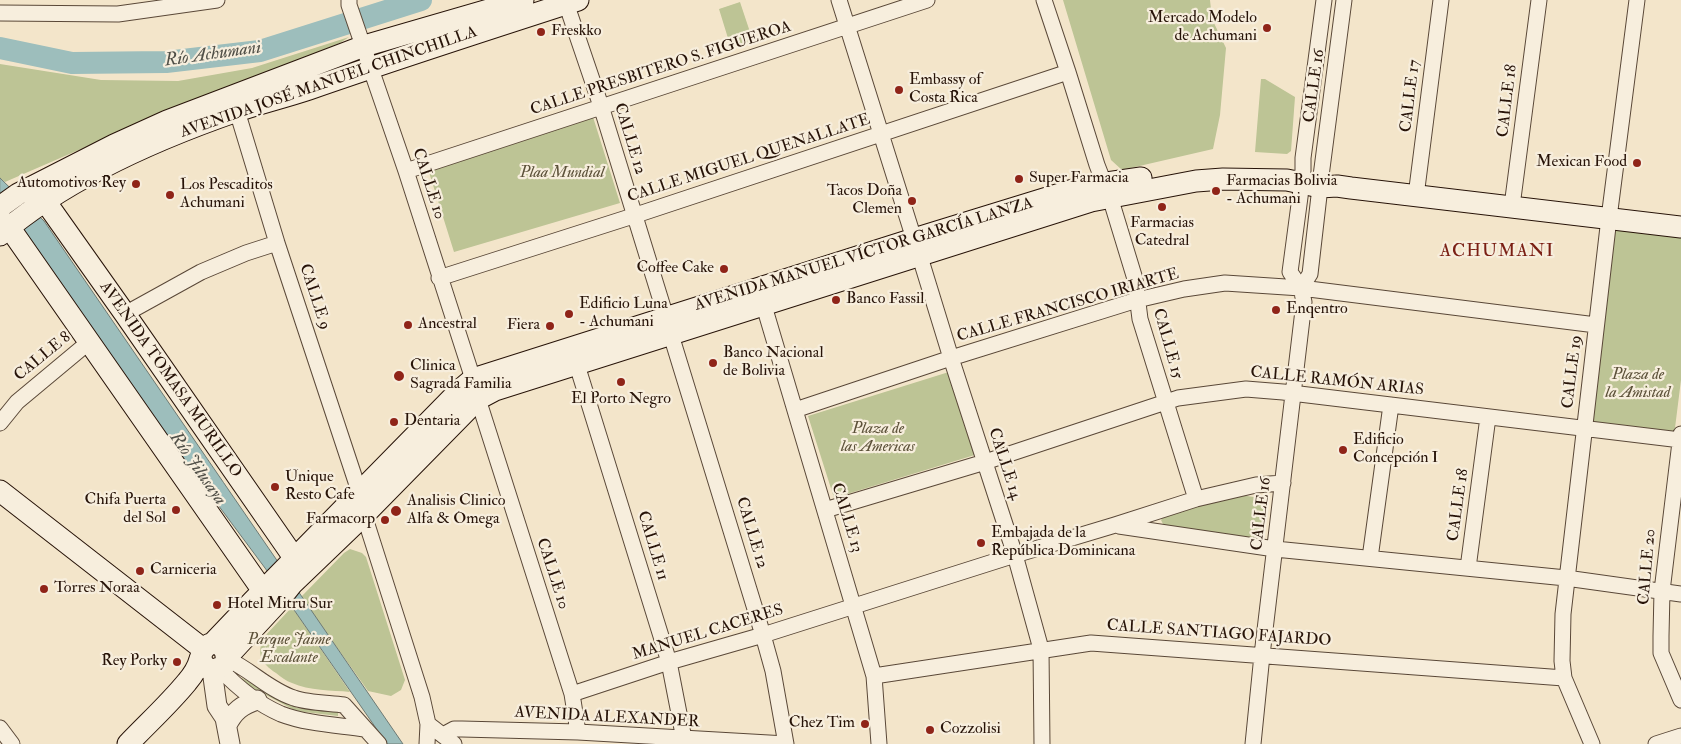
<!DOCTYPE html>
<html>
<head>
<meta charset="utf-8">
<style>
	body { margin:0 }
	canvas { display:block; background:#f3e5ca }
</style>
</head>
<body>
<canvas width="1681" height="744"></canvas>
<script>
const ctx = document.querySelector('canvas').getContext('2d');
ctx.lineJoin = 'round';
function fill(path, color) { ctx.fillStyle = color; ctx.fill(path, 'evenodd'); }
function strokePath(path, color, width, dash) { ctx.strokeStyle = color; ctx.lineWidth = width; ctx.lineCap = dash ? 'butt' : 'round'; ctx.setLineDash(dash || []); ctx.stroke(path); }
function write(font, color, halo, rows, align = 'center') {
  ctx.font = font + ' "IM FELL Double Pica",serif'; ctx.lineWidth = 4.5; ctx.setLineDash([]); ctx.textBaseline = 'middle'; ctx.strokeStyle = halo; ctx.fillStyle = color; for (const [text, x, y, turn = 0] of rows) {
    ctx.save(); ctx.translate(x, y); ctx.rotate((+turn || 0) * Math.PI / 180); ctx.textAlign = isNaN(turn) ? turn : align; if (halo) ctx.strokeText(text, 0, 0); ctx.fillText(text, 0, 0); ctx.restore();
  }
}
const green = new Path2D(`
	M 1063,0 L 1210,0 L 1212,19 L 1226,48 L 1220,115 L 1213,149 L 1122,170 L 1111,160 Z
	M 740,2 L 753,41 L 731,48 L 719,9 Z
	M 349,37 L 340,43 L 127,129 L 5,182 L 0,178 L 0,64 L 101,80 L 178,81 L 252,68 Z
	M 1261,79 L 1265,79 L 1295,97 L 1291,151 L 1287,154 L 1255,152 Z
	M 593,117 L 620,203 L 454,252 L 428,169 Z
	M 1618,228 L 1681,235 L 1681,380 L 1675,428 L 1674,431 L 1671,432 L 1597,423 L 1594,421 L 1592,417 L 1615,232 Z
	M 952,371 L 978,454 L 834,498 L 808,416 Z
	M 1233,494 L 1268,499 L 1264,536 L 1258,540 L 1165,528 L 1161,520 L 1167,512 Z
	M 350,549 L 362,553 L 366,557 L 405,680 L 401,690 L 391,696 L 368,691 L 301,597 L 344,553 Z
	M 292,607 L 350,692 C 332,690 309,691 292,683 C 286,681 281,677 276,673 C 261,663 256,654 264,637 Z
	M 242,678 L 297,708 L 338,712 L 338,716 L 296,711 L 240,681 L 240,679 Z`);
const water = new Path2D(`
	M 0,178 L 44,221 L 403,744 L 387,744 L 265,568 L 11,227 L 0,215 Z`);
const river = new Path2D(`
	M 0,48 L 72,63 L 166,62 L 260,51 L 421,0`);
const minor = new Path2D(`
	M 349,0 L 349,5 L 406,171 L 473,379
	M 565,0 L 601,106 L 666,317
	M 839,0 L 914,239
	M 1044,0 L 1068,72 L 1097,165 L 1104,183
	M 0,13 L 118,14 L 217,0
	M 237,111 L 277,243 L 360,494
	M 406,171 L 927,0
	M 1303,171 L 1303,158 L 1324,0
	M 1321,176 L 1344,0
	M 1416,196 L 1441,0
	M 1110,197 L 1135,279 L 1140,319 L 1196,499
	M 1512,206 L 1539,0
	M 920,257 L 951,358 L 1015,555 L 1041,649 L 1042,744
	M 439,278 L 633,216 L 1068,72
	M 1301,288 L 1310,274 L 1320,187
	M 764,306 L 874,676 L 879,744
	M 125,314 L 201,272 L 246,253 L 277,243
	M 671,335 L 763,635 L 773,671 L 786,744
	M 577,365 L 669,662 L 684,739
	M 478,399 L 572,694 L 578,732
	M 795,410 L 951,358 L 1137,300 L 1184,289 L 1225,283 L 1301,288 L 1596,325
	M 0,423 L 17,402 L 89,342
	M 1681,434 L 1662,591 L 1661,636 L 1661,653 L 1681,700
	M 825,510 L 985,462 L 1178,398 L 1246,389 L 1283,392 L 1681,440
	M 364,515 L 422,697 L 428,724 L 454,744
	M 1119,526 L 1275,549 L 1566,578 L 1681,594
	M 1370,558 L 1391,405
	M 1468,568 L 1488,417
	M 227,659 C 250,669 269,690 294,698 C 308,703 329,703 344,705 L 379,744
	M 220,669 C 237,687 258,704 281,714 C 307,724 338,725 365,729
	M 874,676 L 1091,643 L 1564,678
	M 572,694 L 669,662 L 763,635 L 1015,555 L 1115,525 L 1196,499 L 1256,485 L 1283,483
	M 0,728 L 12,744
	M 443,735 L 454,729 L 462,729 L 578,732 L 786,744
	M 427,744 L 428,724
	M 1253,744 L 1262,655 L 1304,302 L 1301,288 L 1290,272 L 1302,182
	M 1592,744 L 1564,678 L 1562,661 L 1563,614 L 1609,218 L 1637,0
	M 1656,744 L 1681,736`);
const tertiary = new Path2D(`
	M 212,670 L 217,706 L 225,718 L 230,744
	M 227,725 C 234,711 242,705 257,700`);
const secondary = new Path2D(`
	M 45,201 L 125,314 L 295,559 L 305,568
	M 0,207 L 18,194 L 114,145 L 167,121 L 364,46 L 523,0
	M 0,219 L 9,227 L 263,591 L 273,601
	M 0,235 C 65,179 156,139 237,111 C 260,103 285,97 309,89 C 398,58 488,29 578,0
	M 0,491 L 203,649
	M 212,644 L 253,601 L 460,390 L 473,379 L 914,239 L 1086,186 L 1141,178
	M 227,657 L 276,604 L 292,584 L 364,515 L 478,399 L 495,390 L 1091,201 L 1196,181 L 1223,179 L 1287,180 L 1320,187 L 1337,186 L 1351,188 L 1681,227
	M 128,744 C 148,723 169,704 187,682 C 193,675 198,667 200,659 C 202,655 201,651 205,648 C 216,636 230,649 225,664 C 215,673 204,671 201,658`);
const markers = [
	[1267,28,5,"#8f2418"],
	[541,32,5,"#8f2418"],
	[899,90,5,"#8f2418"],
	[1637,163,5,"#8f2418"],
	[1019,179,5,"#8f2418"],
	[136,184,5,"#8f2418"],
	[1216,191,5,"#8f2418"],
	[170,195,5,"#8f2418"],
	[912,201,5,"#8f2418"],
	[1162,207,5,"#8f2418"],
	[724,269,5,"#8f2418"],
	[836,300,5,"#8f2418"],
	[1276,310,5,"#8f2418"],
	[569,314,5,"#8f2418"],
	[408,325,5,"#8f2418"],
	[550,326,5,"#8f2418"],
	[713,363,5,"#8f2418"],
	[399,376,6,"#8f2418"],
	[621,382,5,"#8f2418"],
	[394,422,5,"#8f2418"],
	[1343,450,5,"#8f2418"],
	[275,487,5,"#8f2418"],
	[176,510,5,"#8f2418"],
	[396,511,6,"#8f2418"],
	[385,520,5,"#8f2418"],
	[981,543,5,"#8f2418"],
	[140,571,5,"#8f2418"],
	[44,589,5,"#8f2418"],
	[217,605,5,"#8f2418"],
	[177,662,5,"#8f2418"],
	[865,724,5,"#8f2418"],
	[930,730,5,"#8f2418"]
];
const poiNames = [
	["Mercado Modelo",1257,19,"right"],
	["de Achumani",1257,37,"right"],
	["Freskko",551,32],
	["Embassy of",909,81],
	["Costa Rica",909,99],
	["Mexican Food",1627,163,"right"],
	["Super Farmacia",1029,179],
	["Farmacias Bolivia",1226,182],
	["- Achumani",1226,200],
	["Automotivos Rey",126,184,"right"],
	["Los Pescaditos",180,186],
	["Achumani",180,204],
	["Tacos Doña",902,192,"right"],
	["Clemen",902,210,"right"],
	["Farmacias",1162,224,"center"],
	["Catedral",1162,242,"center"],
	["Coffee Cake",714,269,"right"],
	["Banco Fassil",846,300],
	["Edificio Luna",579,305],
	["- Achumani",579,323],
	["Enqentro",1286,310],
	["Ancestral",418,325],
	["Fiera",540,326,"right"],
	["Banco Nacional",723,354],
	["de Bolivia",723,372],
	["Clinica",410,367],
	["Sagrada Familia",410,385],
	["El Porto Negro",621,400,"center"],
	["Dentaria",404,422],
	["Edificio",1353,441],
	["Concepción I",1353,459],
	["Unique",285,478],
	["Resto Cafe",285,496],
	["Chifa Puerta",166,501,"right"],
	["del Sol",166,519,"right"],
	["Analisis Clinico",407,502],
	["Alfa & Omega",407,520],
	["Farmacorp",375,520,"right"],
	["Embajada de la",991,534],
	["República Dominicana",991,552],
	["Carniceria",150,571],
	["Torres Noraa",54,589],
	["Hotel Mitru Sur",227,605],
	["Rey Porky",167,662,"right"],
	["Chez Tim",855,724,"right"],
	["Cozzolisi",940,730]
];
const streetNames = [
	["CALLE PRESBITERO S. FIGUEROA",661,69,-18],
	["AVENIDA JOSÉ MANUEL CHINCHILLA",329,83,-19],
	["CALLE 16",1315,86,-82],
	["CALLE 17",1411,96,-83],
	["CALLE 18",1508,101,-83],
	["CALLE 12",629,139,73],
	["CALLE MIGUEL QUENALLATE",749,159,-18],
	["CALLE 10",428,184,72],
	["AVENIDA MANUEL VÍCTOR GARCÍA LANZA",864,255,-17],
	["CALLE 9",314,297,72],
	["CALLE FRANCISCO IRIARTE",1068,306,-16],
	["CALLE 15",1167,344,74],
	["CALLE 8",43,357,-39],
	["CALLE 19",1573,372,-83],
	["AVENIDA TOMASA MURILLO",170,380,55],
	["CALLE RAMÓN ARIAS",1337,382,6],
	["CALLE 14",1004,464,72],
	["CALLE 18",1459,505,-82],
	["CALLE 16",1262,514,-83],
	["CALLE 13",846,518,73],
	["CALLE 12",751,533,73],
	["CALLE 11",652,546,73],
	["CALLE 20",1648,567,-85],
	["CALLE 10",552,574,72],
	["MANUEL CACERES",708,633,-17],
	["CALLE SANTIAGO FAJARDO",1219,634,4],
	["AVENIDA ALEXANDER",607,718,3]
];
const parkNames = [
	["Plaa Mundial",562,174],
	["Plaza de",1638,376],
	["la Amistad",1638,394],
	["Plaza de",878,430],
	["las Americas",878,448],
	["Parque Jaime",289,641],
	["Escalante",289,659]
];
const waterNames = [
	["Río Achumani",213,55,-8],
	["Río Jilusaya",197,469,55]
];
const neighbourhoodNames = [
	["ACHUMANI",1497,252]
];
fill(green, '#bdc495');
fill(water, '#9dbebc');
strokePath(water, '#6e7a74', 1);
strokePath(river, '#9dbebc', 22);
strokePath(minor, '#5a4838', 17);
strokePath(tertiary, '#5a4838', 21);
strokePath(secondary, '#271308', 23);
strokePath(minor, '#f7eedd', 15);
strokePath(tertiary, '#f7eedd', 19);
strokePath(secondary, '#f7eedd', 21);
for (const [x, y, r, color] of markers) { const dot = new Path2D(); dot.arc(x, y, r, 0, 2 * Math.PI); ctx.fillStyle = color; ctx.fill(dot); strokePath(dot, '#f7eedd', 2); }
write('16px', '#271308', '#f7eedd', poiNames, 'left');
write('16px', '#271308', '#f7eedd', streetNames);
write('italic 16px', '#5c5139', '#f7eedd', parkNames);
write('italic 18px', '#504f47', '#f7eedd', waterNames);
ctx.letterSpacing = '1px';
write('18px', '#7a1f14', '#f7eedd', neighbourhoodNames);
ctx.letterSpacing = '0px';
</script>
</body>
</html>
